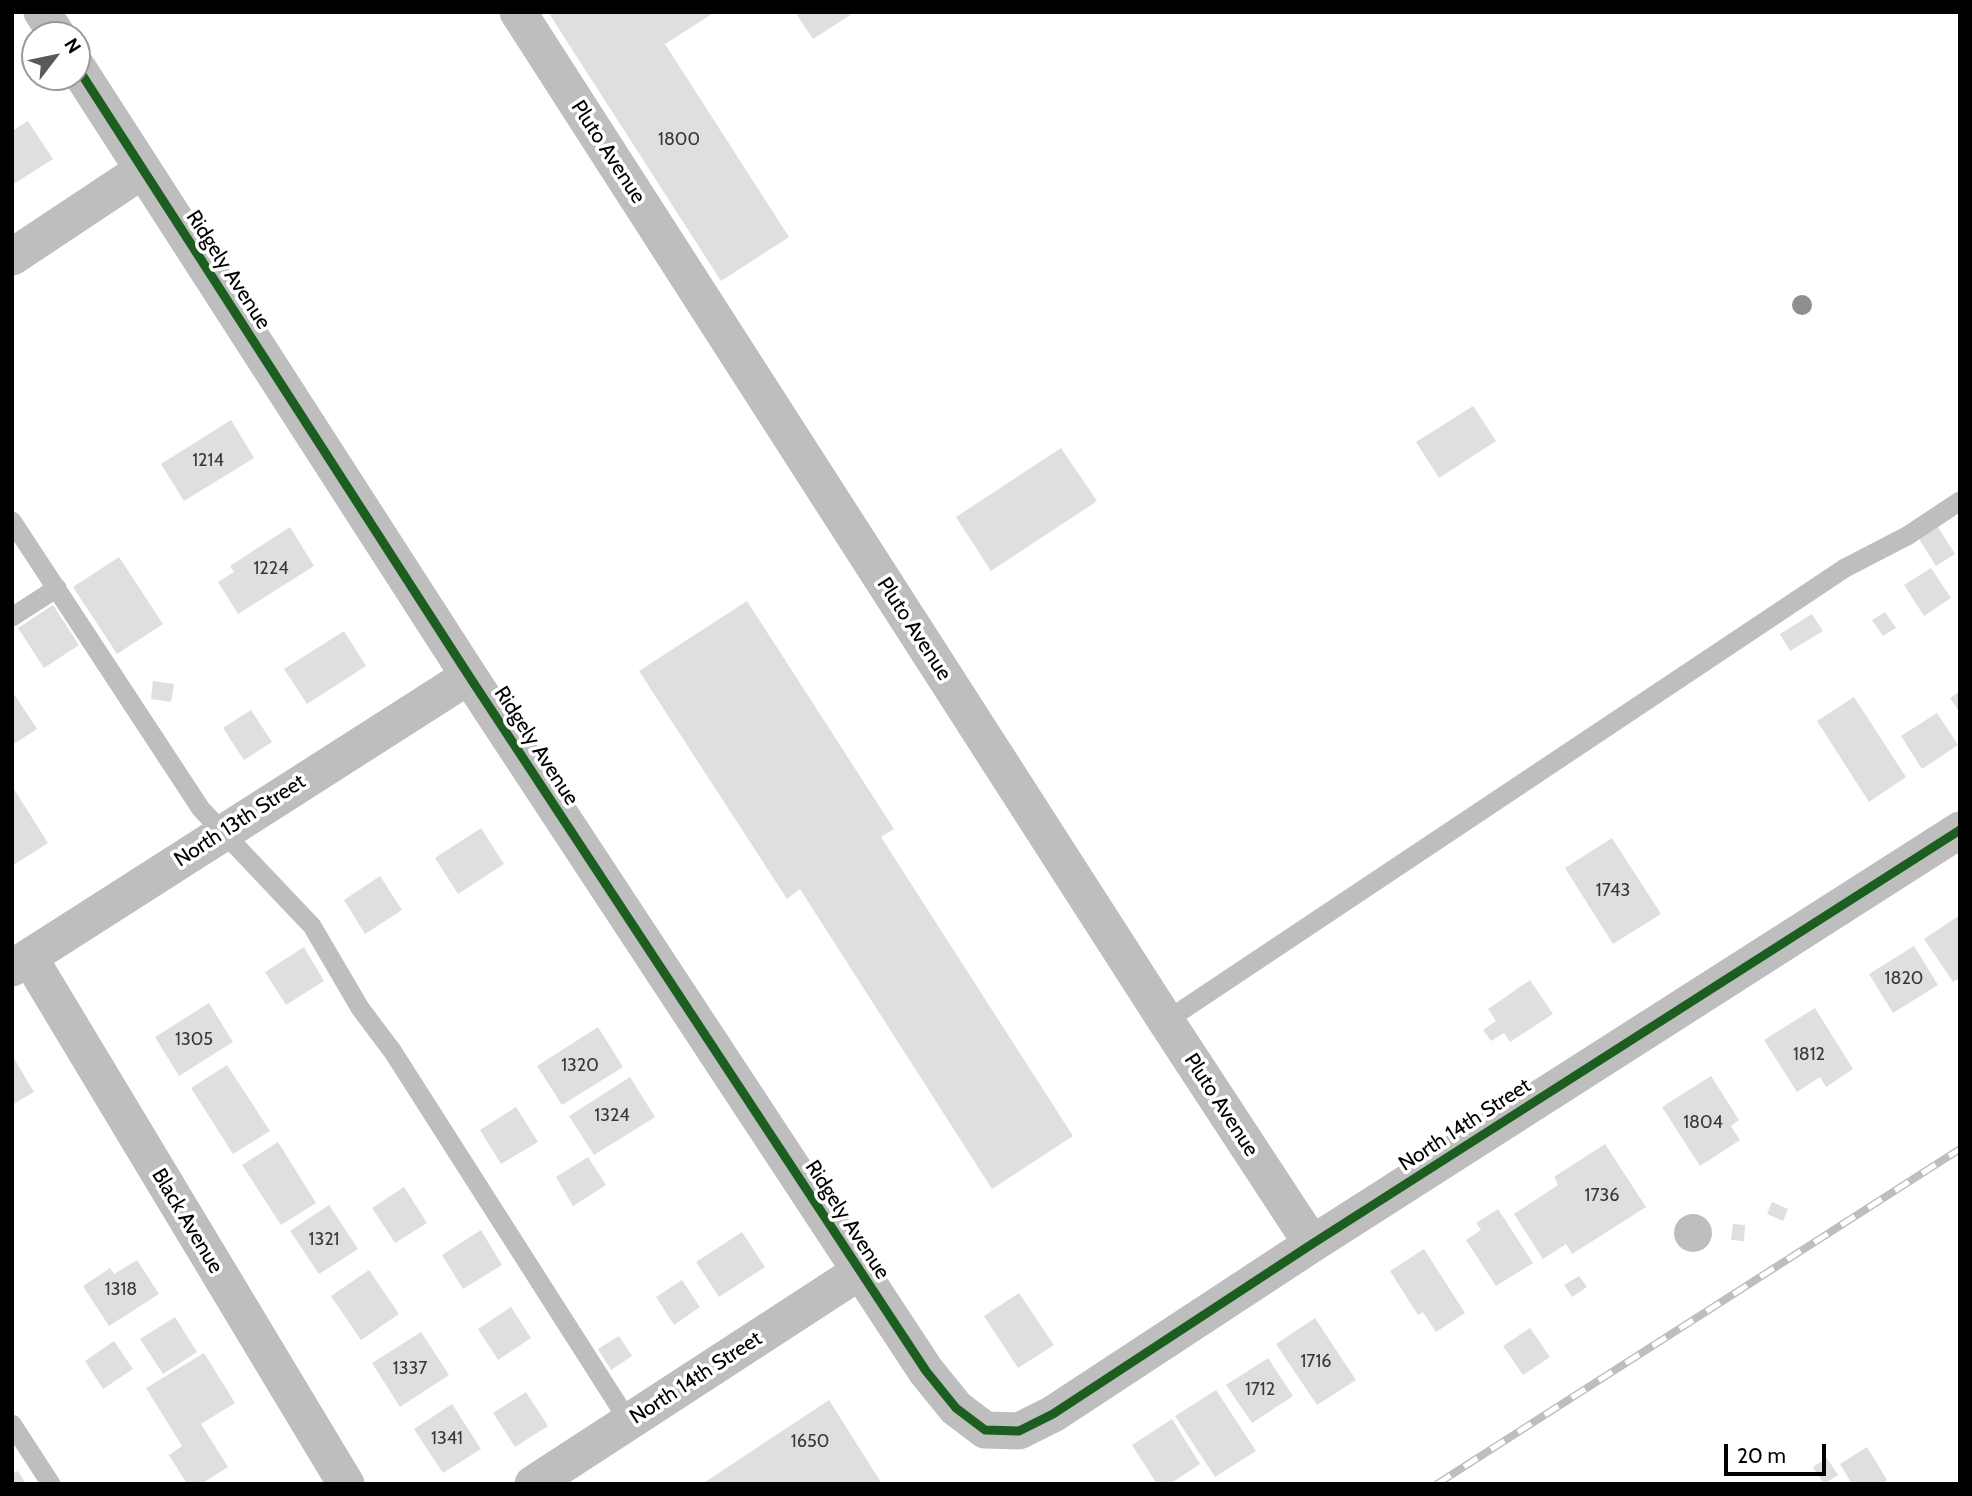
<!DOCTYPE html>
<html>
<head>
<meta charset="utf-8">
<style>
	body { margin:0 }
	#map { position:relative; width:1972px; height:1496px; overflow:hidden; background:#fff; font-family:Cabin,sans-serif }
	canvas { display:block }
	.frame { position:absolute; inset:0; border:14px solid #000; pointer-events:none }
	.north { position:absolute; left:21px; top:21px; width:70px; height:70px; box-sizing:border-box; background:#fff; border:2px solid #999; border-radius:50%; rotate:58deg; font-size:19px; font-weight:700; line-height:28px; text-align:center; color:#000 }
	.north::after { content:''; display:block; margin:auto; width:24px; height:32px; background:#595959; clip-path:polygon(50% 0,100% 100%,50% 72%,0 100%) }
	.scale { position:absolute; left:1724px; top:1444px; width:102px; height:32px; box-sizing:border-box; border:4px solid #000; border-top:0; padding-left:9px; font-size:21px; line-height:24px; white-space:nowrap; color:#000; -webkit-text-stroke:5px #fff; paint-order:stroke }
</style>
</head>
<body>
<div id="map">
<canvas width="1972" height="1496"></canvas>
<div class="frame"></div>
<div class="north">N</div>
<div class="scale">20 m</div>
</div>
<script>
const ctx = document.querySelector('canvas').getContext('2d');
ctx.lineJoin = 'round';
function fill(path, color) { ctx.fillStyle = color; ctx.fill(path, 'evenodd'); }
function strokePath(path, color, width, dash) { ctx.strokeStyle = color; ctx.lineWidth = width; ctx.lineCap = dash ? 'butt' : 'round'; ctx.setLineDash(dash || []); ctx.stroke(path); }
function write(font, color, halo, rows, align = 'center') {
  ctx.font = font + ' Cabin,sans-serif'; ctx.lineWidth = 7; ctx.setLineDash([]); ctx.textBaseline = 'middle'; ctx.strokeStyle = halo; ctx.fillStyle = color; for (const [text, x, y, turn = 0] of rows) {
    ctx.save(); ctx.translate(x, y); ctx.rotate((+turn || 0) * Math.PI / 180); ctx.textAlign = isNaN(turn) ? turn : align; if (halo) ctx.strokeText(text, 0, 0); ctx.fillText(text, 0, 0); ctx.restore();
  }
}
const water = new Path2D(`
	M1674 1233a19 19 0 1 1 38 0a19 19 0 1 1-38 0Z`);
const building = new Path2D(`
	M 548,12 L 715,12 L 665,44 L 789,237 L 721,281 Z
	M 795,12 L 855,12 L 813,39 Z
	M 28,121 L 53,159 L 12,185 L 12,131 Z
	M 1473,406 L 1496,441 L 1439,478 L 1416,442 Z
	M 231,420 L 254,458 L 184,501 L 161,464 Z
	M 1061,448 L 1097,501 L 991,571 L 956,517 Z
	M 290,527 L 314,566 L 238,614 L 218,582 L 234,572 L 230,566 Z
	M 1938,527 L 1955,554 L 1936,566 L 1919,539 Z
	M 119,557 L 163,624 L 117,654 L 73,587 Z
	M 1931,568 L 1951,598 L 1924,616 L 1904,585 Z
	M 747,601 L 894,829 L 881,837 L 1073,1136 L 992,1189 L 800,889 L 787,899 L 639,671 Z
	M 53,605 L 79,645 L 44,668 L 18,628 Z
	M 1885,612 L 1896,628 L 1883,636 L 1872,620 Z
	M 1812,614 L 1823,631 L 1790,651 L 1780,634 Z
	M 344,631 L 366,666 L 307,704 L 284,669 Z
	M 153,681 L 174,684 L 171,702 L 151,699 Z
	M 12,691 L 37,729 L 12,745 Z
	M 1960,691 L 1960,713 L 1950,698 Z
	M 1854,697 L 1906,777 L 1869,802 L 1817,721 Z
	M 251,710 L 272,742 L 244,760 L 223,728 Z
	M 1937,713 L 1958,745 L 1922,769 L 1901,736 Z
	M 12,786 L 48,843 L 12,866 Z
	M 481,828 L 504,864 L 458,894 L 435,858 Z
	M 1612,838 L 1661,914 L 1613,944 L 1565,868 Z
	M 380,876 L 402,910 L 365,934 L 344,900 Z
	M 1960,915 L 1960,978 L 1953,982 L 1924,939 Z
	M 1914,946 L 1938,985 L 1893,1013 L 1869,974 Z
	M 304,947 L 324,981 L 286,1005 L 265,972 Z
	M 1530,980 L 1553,1014 L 1510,1042 L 1504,1033 L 1491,1041 L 1483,1030 L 1496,1021 L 1488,1009 Z
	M 209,1003 L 233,1042 L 179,1076 L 155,1037 Z
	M 1815,1008 L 1853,1069 L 1826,1087 L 1820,1077 L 1797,1092 L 1764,1040 Z
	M 598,1027 L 623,1067 L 562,1105 L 537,1066 Z
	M 12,1055 L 34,1092 L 12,1105 Z
	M 227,1065 L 270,1131 L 233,1154 L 191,1088 Z
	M 1711,1076 L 1739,1120 L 1731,1126 L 1740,1140 L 1700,1166 L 1662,1107 Z
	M 630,1077 L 655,1117 L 594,1155 L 569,1116 Z
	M 516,1107 L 538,1142 L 501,1164 L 480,1130 Z
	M 278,1142 L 316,1203 L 281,1225 L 242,1165 Z
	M 1605,1144 L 1646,1207 L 1572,1254 L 1566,1244 L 1543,1259 L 1514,1214 L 1558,1185 L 1554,1177 Z
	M 588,1157 L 606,1185 L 573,1206 L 556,1177 Z
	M 404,1187 L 427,1223 L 395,1243 L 372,1208 Z
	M 1772,1202 L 1788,1209 L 1783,1221 L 1767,1214 Z
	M 329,1205 L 358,1249 L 319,1274 L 290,1231 Z
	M 1498,1209 L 1533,1263 L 1496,1286 L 1466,1240 L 1481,1230 L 1476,1223 Z
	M 1733,1224 L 1745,1225 L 1744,1241 L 1731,1240 Z
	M 481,1230 L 502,1265 L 463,1289 L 442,1255 Z
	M 742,1232 L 765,1267 L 719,1297 L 696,1262 Z
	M 1424,1249 L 1465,1313 L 1436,1332 L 1423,1312 L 1418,1315 L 1390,1271 Z
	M 137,1260 L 159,1294 L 109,1326 L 83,1286 L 110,1268 L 114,1274 Z
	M 369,1270 L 399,1314 L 361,1340 L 331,1296 Z
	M 1579,1276 L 1587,1287 L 1572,1297 L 1564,1285 Z
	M 682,1280 L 700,1307 L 674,1325 L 656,1297 Z
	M 1019,1293 L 1054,1345 L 1018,1368 L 984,1316 Z
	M 511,1307 L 531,1338 L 498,1360 L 478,1329 Z
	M 175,1317 L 197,1352 L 163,1374 L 140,1339 Z
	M 1315,1318 L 1356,1380 L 1317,1405 L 1276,1344 Z
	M 1530,1328 L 1550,1357 L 1523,1375 L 1503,1346 Z
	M 421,1332 L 449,1375 L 400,1407 L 372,1363 Z
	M 619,1336 L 632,1356 L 611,1370 L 598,1349 Z
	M 114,1341 L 133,1369 L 103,1389 L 85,1361 Z
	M 204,1353 L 235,1403 L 201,1424 L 228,1467 L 201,1484 L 187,1484 L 169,1455 L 182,1446 L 146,1388 Z
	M 1268,1358 L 1293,1396 L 1252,1423 L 1226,1385 Z
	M 1216,1390 L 1256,1451 L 1215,1477 L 1175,1416 Z
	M 526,1392 L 548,1426 L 515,1447 L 493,1413 Z
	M 829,1400 L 882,1484 L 702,1484 Z
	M 452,1404 L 481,1449 L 443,1473 L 414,1429 Z
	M 1172,1419 L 1200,1464 L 1170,1484 L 1157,1484 L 1132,1445 Z
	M 1867,1447 L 1887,1480 L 1882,1484 L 1852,1484 L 1840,1464 Z
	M 1827,1458 L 1838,1475 L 1824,1484 L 1813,1467 Z
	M 18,1471 L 26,1484 L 12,1484 L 12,1474 Z`);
const service = new Path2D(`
	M 12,521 L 201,809 L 312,926 L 360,1008 L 393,1052 L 629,1422
	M 12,617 L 57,588
	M 1166,1021 L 1845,568 L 1907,536 L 1960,501
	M 12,1424 L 51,1484`);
const minor = new Path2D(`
	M 42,12 L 57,35
	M 518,12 L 1166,1021 L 1312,1244
	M 77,67 L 469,676 L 926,1371 L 956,1408 L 985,1430 L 1019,1431 L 1053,1414 L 1312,1244 L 1960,830
	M 12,257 L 143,170
	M 29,957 L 346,1484
	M 12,968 L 469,676
	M 533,1484 L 859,1272`);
const rail = new Path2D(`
	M 1437,1484 L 1960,1149`);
const cycleway = new Path2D(`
	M 77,67 L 469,676 L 926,1371 L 956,1408 L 985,1430 L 1019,1431 L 1053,1414 L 1312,1244 L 1960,830`);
const trees = [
	[1802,305]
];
const numberNames = [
	["1800",679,140],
	["1214",208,461],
	["1224",271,569],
	["1743",1613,891],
	["1820",1904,979],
	["1305",194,1040],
	["1812",1809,1055],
	["1320",580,1066],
	["1324",612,1116],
	["1804",1703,1123],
	["1736",1602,1196],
	["1321",324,1240],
	["1318",121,1290],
	["1716",1316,1362],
	["1337",410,1369],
	["1712",1260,1390],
	["1341",447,1439],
	["1650",810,1442]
];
const streetNames = [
	["Pluto Avenue",608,152,57],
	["Ridgely Avenue",228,270,57],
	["Pluto Avenue",914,629,57],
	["Ridgely Avenue",536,746,57],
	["North 13th Street",240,821,-33],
	["Pluto Avenue",1221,1105,57],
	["North 14th Street",1465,1125,-33],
	["Ridgely Avenue",847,1220,57],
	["Black Avenue",187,1221,59],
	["North 14th Street",696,1378,-33]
];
fill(water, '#bebebe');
fill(building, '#dfdfdf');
strokePath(service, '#bebebe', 19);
strokePath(minor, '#bebebe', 37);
strokePath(rail, '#bebebe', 8);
strokePath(rail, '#fff', 5, [16]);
strokePath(cycleway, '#1b5e20', 9);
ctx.fillStyle = '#8e8e8e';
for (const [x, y] of trees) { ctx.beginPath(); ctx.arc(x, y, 10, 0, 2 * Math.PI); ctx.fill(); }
write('18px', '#383838', null, numberNames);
write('21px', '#000', '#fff', streetNames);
</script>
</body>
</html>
